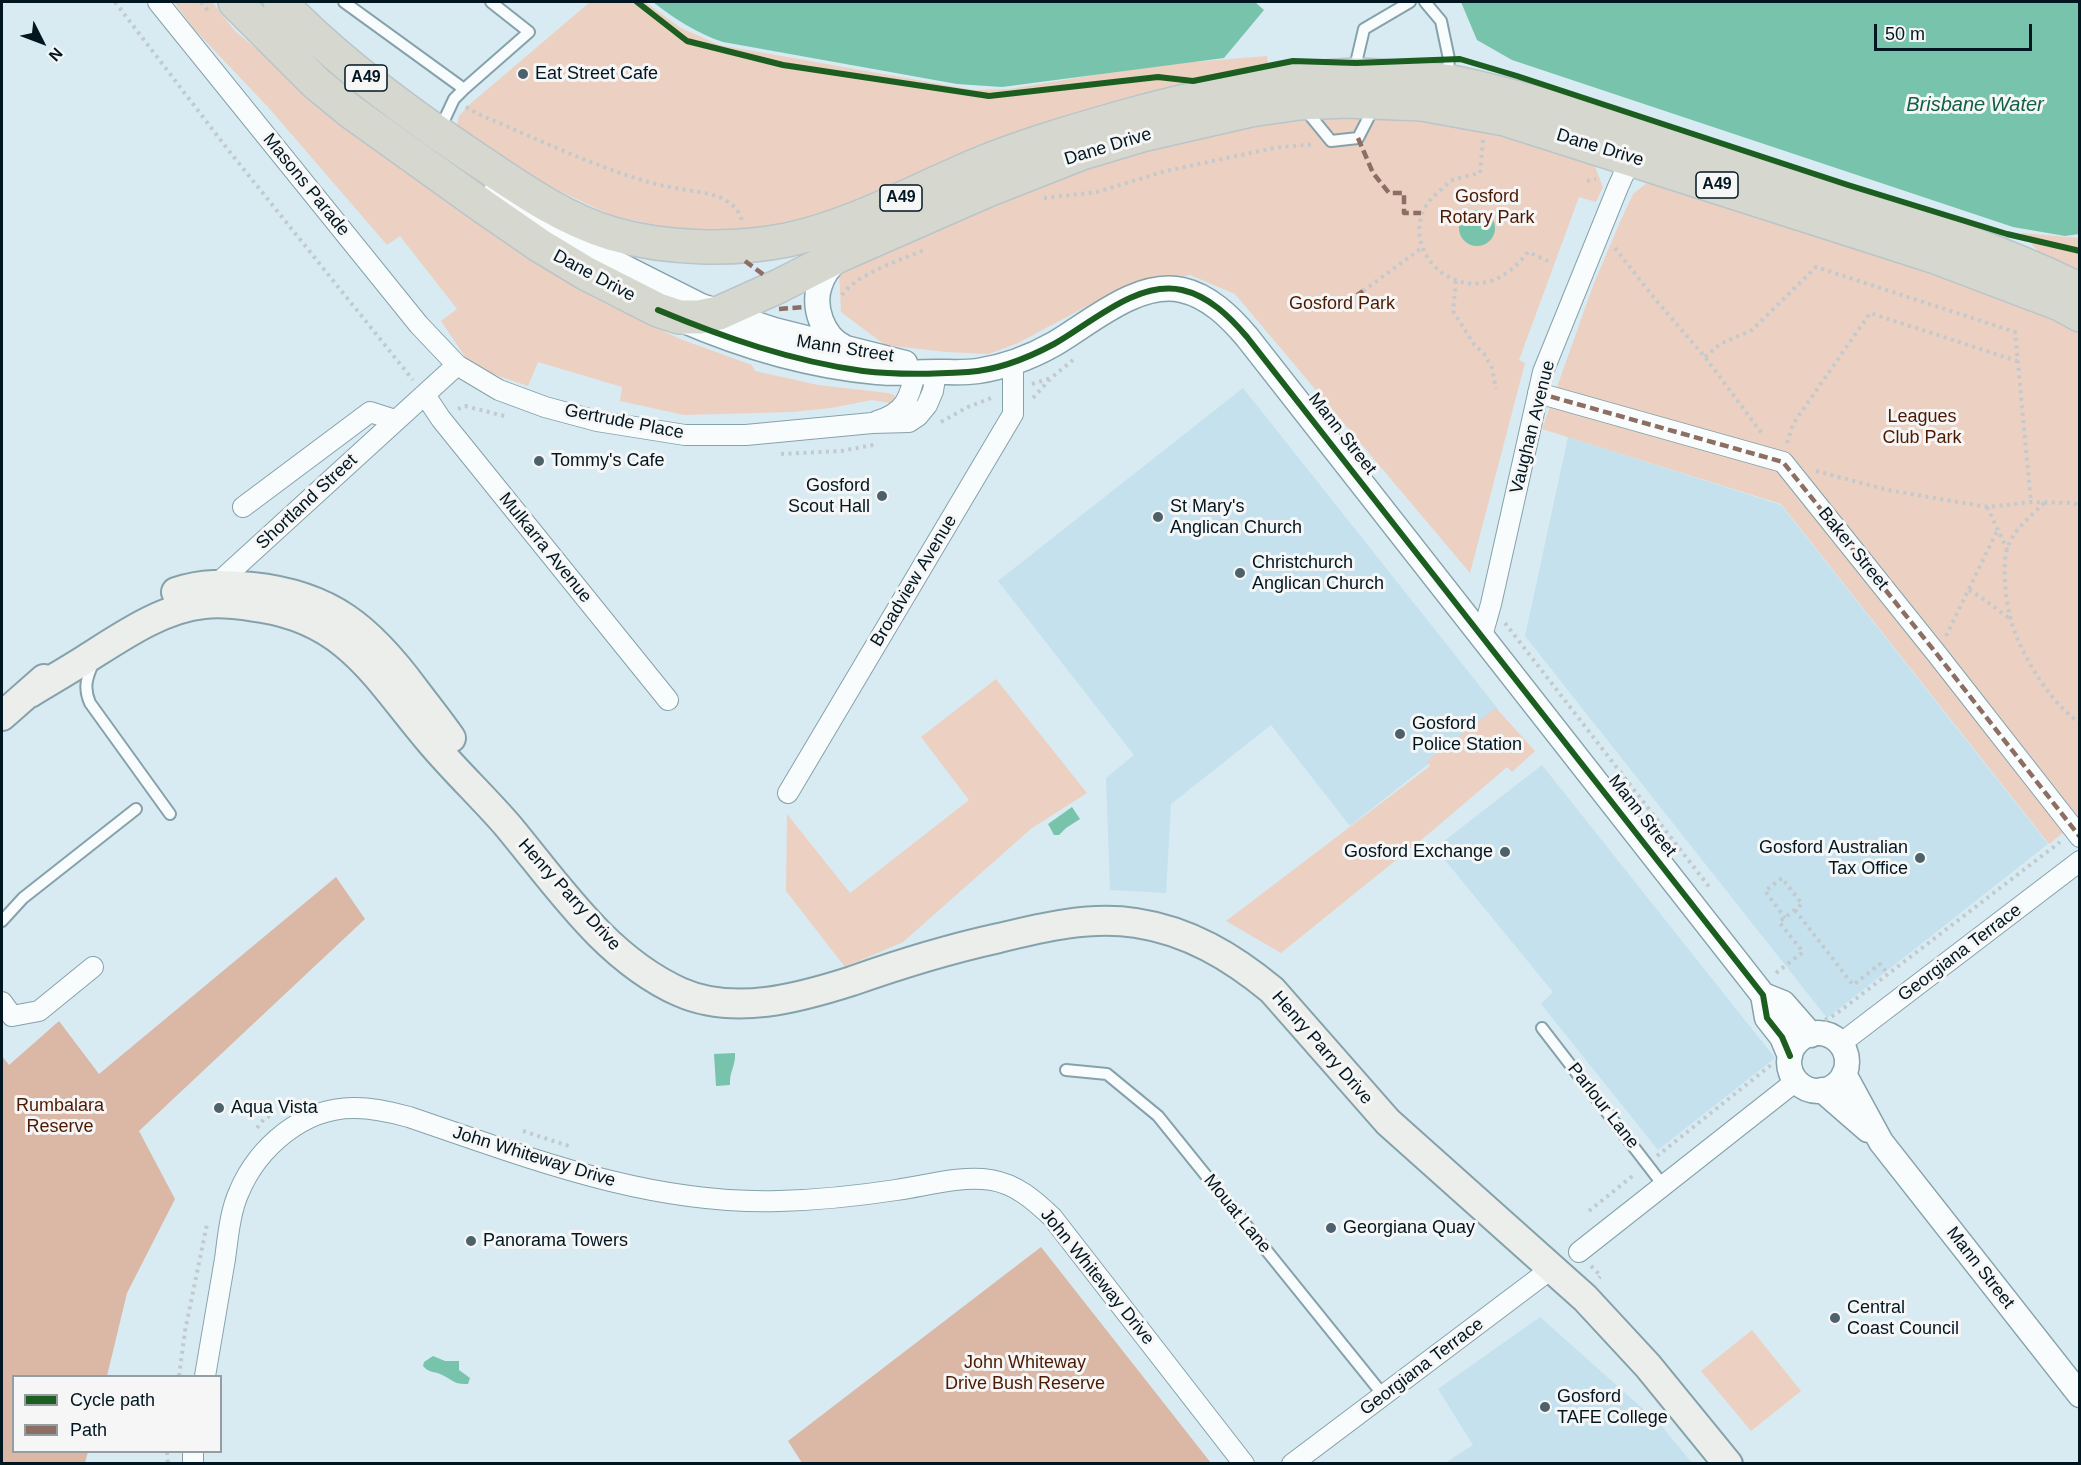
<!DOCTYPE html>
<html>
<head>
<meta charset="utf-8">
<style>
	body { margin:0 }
	#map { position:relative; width:2081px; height:1465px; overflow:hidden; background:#d8ebf2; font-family:Helvetica,sans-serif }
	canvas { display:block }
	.frame { position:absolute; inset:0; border:3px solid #001721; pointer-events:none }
	.legend { position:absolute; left:12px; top:1375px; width:210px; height:78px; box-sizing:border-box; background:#f6f6f6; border:2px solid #949da1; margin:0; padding:8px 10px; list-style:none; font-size:18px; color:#001721 }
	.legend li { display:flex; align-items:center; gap:12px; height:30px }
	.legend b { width:30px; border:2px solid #949da1 }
	.north { position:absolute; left:12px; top:12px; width:60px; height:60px; -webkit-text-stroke:4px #f6f6f6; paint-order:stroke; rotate:132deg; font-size:16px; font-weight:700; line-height:24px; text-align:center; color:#001721 }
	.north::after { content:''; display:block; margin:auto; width:21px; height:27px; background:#001721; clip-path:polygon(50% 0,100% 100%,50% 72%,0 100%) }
	.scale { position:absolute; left:1874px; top:24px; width:158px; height:27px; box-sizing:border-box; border:3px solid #001721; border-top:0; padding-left:8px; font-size:18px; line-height:21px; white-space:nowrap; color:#001721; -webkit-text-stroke:4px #f6f6f6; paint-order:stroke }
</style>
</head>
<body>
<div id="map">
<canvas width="2081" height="1465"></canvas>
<div class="frame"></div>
<ul class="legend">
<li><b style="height:8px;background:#1b5e20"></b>Cycle path</li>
<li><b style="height:8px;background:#8d6e63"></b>Path</li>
</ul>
<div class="north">N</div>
<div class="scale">50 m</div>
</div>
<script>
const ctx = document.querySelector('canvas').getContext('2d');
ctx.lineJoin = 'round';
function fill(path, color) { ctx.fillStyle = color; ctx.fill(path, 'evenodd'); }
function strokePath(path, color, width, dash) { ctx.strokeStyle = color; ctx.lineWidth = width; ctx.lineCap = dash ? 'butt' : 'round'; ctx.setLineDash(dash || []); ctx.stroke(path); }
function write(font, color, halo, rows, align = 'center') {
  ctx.font = font + ' Helvetica,sans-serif'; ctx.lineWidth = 6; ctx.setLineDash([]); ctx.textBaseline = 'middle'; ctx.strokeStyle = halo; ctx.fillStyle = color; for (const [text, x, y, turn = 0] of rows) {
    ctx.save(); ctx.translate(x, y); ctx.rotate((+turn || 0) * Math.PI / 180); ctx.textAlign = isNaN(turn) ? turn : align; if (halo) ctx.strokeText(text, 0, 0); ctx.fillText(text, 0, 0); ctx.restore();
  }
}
const built = new Path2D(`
	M 1243,388 L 1498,709 L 1350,826 L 1271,725 L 1171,804 L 1166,893 L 1110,890 L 1106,778 L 1134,755 L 998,581 Z
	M 1568,437 L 1781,505 L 2048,844 L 1827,1018 L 1525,636 Z
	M 1542,765 L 1775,1058 L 1658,1150 L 1541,1004 L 1553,992 L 1435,848 Z
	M 1540,1317 L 1660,1424 L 1692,1463 L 1445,1463 L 1473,1445 L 1438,1389 Z`);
const green = new Path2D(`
	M 174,2 L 212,2 L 235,31 L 349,125 L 402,164 L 467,215 L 521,254 L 596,299 L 680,339 L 752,365 L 755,371 L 818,385 L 888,393 L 894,395 L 896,399 L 890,403 L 872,400 L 831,408 L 792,412 L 684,415 L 620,401 L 622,387 L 538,362 L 528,386 L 472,367 L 441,321 L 457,309 L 400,236 L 387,245 L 268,107 L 193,28 Z
	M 590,2 L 645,2 L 681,28 L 719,45 L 974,90 L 1009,89 L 1156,65 L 1267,56 L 1269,70 L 978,151 L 844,205 L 792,222 L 738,230 L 677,229 L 613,216 L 525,175 L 462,131 L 457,125 L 459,116 L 469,105 Z
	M 1334,111 L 1455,118 L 1594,164 L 1603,187 L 1596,202 L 1579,197 L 1519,360 L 1525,363 L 1470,573 L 1235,294 L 1190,275 L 1119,289 L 1018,343 L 989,354 L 946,352 L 885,345 L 841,312 L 839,271 L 1089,161 L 1153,144 Z
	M 1654,180 L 1974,279 L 2079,330 L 2079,820 L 2049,844 L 1781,504 L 1542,429 L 1594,283 L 1620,222 L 1633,194 L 1648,182 Z
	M 2021,233 L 2079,238 L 2079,275 L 2040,253 Z
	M 996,679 L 1087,793 L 1032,828 L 903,942 L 845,967 L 786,891 L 787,814 L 850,893 L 969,800 L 921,737 Z
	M 1496,708 L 1535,751 L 1512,772 L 1507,767 L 1432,831 L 1281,953 L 1226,921 L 1430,766 L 1427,761 Z
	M 1752,1330 L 1801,1391 L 1751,1431 L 1701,1371 Z`);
const forest = new Path2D(`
	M 336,877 L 365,919 L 139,1131 L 175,1199 L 127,1293 L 107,1376 L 14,1376 L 14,1452 L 88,1452 L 85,1463 L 2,1463 L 2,1056 L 9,1065 L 59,1021 L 99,1074 Z
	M 1041,1247 L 1211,1463 L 802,1463 L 788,1441 Z`);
const water = new Path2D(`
	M 653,2 L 1255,2 L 1264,10 L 1224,58 L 1002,87 L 957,84 L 723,42 C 696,33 675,19 653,2 Z
	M 1461,2 L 2079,2 L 2079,234 L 2065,236 L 2013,227 L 1512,60 L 1477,40 Z
	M1459 228a18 18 0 1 1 36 0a18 18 0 1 1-36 0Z
	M 1072,807 L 1080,819 L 1066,828 L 1059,835 L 1054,835 L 1048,824 Z
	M 735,1053 C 736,1066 729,1071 730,1085 L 716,1086 L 714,1054 Z
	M 433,1356 L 445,1361 L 459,1361 L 459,1370 L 470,1378 L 468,1384 C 454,1385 452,1379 440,1374 C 433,1371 429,1373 423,1366 L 424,1362 Z`);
const path = new Path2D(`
	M 115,2 L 229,151 L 413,380
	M 201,2 L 209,12
	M 466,107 L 478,114 C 533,137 588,164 645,181 C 664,187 684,189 704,193 C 721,196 737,203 742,221
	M 1483,140 L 1480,173 C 1471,175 1461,177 1453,180 C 1446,184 1441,190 1435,195 C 1384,243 1468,331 1528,252 L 1548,261
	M 1587,181 L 1596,179
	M 1044,198 L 1097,192 L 1166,171 L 1274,148 L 1315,144
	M 1615,248 L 1655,299 L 1705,357 L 1763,435
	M 1456,281 L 1453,311 L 1473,343 L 1484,354 L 1492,368 L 1496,389
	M 1363,291 L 1423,247
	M 842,295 C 858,273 899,261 924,250
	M 1353,298 L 1357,295
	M 1705,357 L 1720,344 L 1752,330 L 1816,267 L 2015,332 L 2031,502
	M 1032,384 L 1051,378
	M 1033,398 L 1051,378 L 1073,360
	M 458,409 L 465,406 L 508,417
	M 941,422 L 968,407 L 994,397
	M 1787,443 L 1793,424 L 1870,313 L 2017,361
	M 781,454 L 841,451 L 878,444
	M 1816,471 L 1888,490 L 1987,507 L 2031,502 L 2073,503 L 2080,505
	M 2044,503 C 2030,517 2013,530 2007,549 C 2001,572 2007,614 2016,635 C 2027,664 2054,706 2080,723
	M 1987,507 L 2007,549
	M 1969,590 L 1985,600 L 2011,620
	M 1505,623 L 1710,888
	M 1946,636 L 1997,531
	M 1795,910 L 1853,985 L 1880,964 L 1888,974
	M 1776,973 L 1803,952 L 1779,922 C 1787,916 1795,910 1802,904 L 1782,878 L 1765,891 L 1785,918
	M 1825,1020 L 1836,1014 L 2060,842
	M 257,1128 L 264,1119 L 274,1114
	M 523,1131 L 569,1146
	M 1657,1156 L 1771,1065
	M 1589,1211 L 1635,1174
	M 1591,1266 L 1601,1276 L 1599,1278
	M 179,1376 L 185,1331 L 207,1224
	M 167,1452 L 168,1464`);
const service = new Path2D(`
	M 344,2 L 464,89 L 454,99 L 440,129
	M 1425,2 L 1441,21 L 1449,59 L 1447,78
	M 1357,71 L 1356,63 L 1364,29 L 1410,2
	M 464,89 L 529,32 L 491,2
	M 1304,108 L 1331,141 L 1358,138 L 1374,107
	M 94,661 C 87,677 83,687 90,703 L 170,814
	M 2,921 L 23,898 L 136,809
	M 1542,1028 L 1663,1185
	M 1066,1070 L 1107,1074 L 1158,1116 L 1384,1396`);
const minor = new Path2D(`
	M 158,2 L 419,325 L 457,365 L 499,390 L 545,407 L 597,421 L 685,435 L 746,435 L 872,423 L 909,422 L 918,416 L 927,405 L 933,391 L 936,372
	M 1538,393 L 1783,462 L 1936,653 L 2080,837
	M 425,395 L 441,419 L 668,700
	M 877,421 C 904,413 910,399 915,372
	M 243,507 L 370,412 L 395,420
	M 218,583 L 457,365
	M 1482,636 L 1491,604 L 1543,372 L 1618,187 L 1631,158
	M 788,793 L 1013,414 L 1013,362
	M 2,1002 L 12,1016 L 39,1011 L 93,967
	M 1840,1044 L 2080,861
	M 1579,1252 L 1796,1081
	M 205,1376 C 212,1337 218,1298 225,1259 C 228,1237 230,1212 239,1192 C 258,1147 304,1107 355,1108 C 373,1108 391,1112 409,1117 C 530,1158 649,1205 779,1201 C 818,1200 857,1196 896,1190 C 926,1186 960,1175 991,1180 C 1016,1184 1034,1200 1052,1217 L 1244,1464
	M 193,1452 L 193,1464
	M 1292,1464 L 1551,1269`);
const tertiary = new Path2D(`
	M 497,188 L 529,214 L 588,249 L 701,306 L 774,330 L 905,363
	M 839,257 C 831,265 823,274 820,285 C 812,307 823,337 844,347
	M 680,319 C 742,346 810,366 877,372 C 897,374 917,372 937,372 C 950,372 964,373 978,371 C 1004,367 1031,357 1054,344 C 1090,323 1138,280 1182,290 C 1209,296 1230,317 1247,337 L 1763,995 L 1767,1018 L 1782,1037 L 1790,1056
	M 1763,995 L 1783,1003 L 1811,1035
	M1789 1062a29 29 0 1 1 58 0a29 29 0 1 1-58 0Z
	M 1844,1074 L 1881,1142 L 2080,1395
	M 1822,1090 L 1868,1130`);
const secondary = new Path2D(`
	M 176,592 C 203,583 224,584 252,587 C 331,595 370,629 415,690 C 427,706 440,722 451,738
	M 30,693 C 48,682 67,671 86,659 C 121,637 162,608 204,604 C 224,602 243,605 262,608 C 349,622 377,679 429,740 C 454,770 483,797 508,826 C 558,886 606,959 680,992 C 734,1016 799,998 852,981 C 900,964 949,949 999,938 C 1044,927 1090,916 1136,923 C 1189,931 1232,957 1272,990 L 1388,1122 L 1585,1298 L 1648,1366 L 1728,1464
	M 2,716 L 44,679`);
const trunk = new Path2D(`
	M 235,2 L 316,83 L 350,111 L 484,207 L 539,245 L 587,274 L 658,310 L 679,317 L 699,317 L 719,313 L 779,286 L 840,255 L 988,190 L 1082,153 L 1142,135 L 1251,110 L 1299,103 L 1346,101 L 1422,104 L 1505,119 L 1933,256 L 2060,304 L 2080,315
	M 280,2 C 340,64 413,117 485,165 C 525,192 566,220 613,234 C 667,249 732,251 787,240 C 853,226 915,191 977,165 C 1028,144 1081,129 1134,114 C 1206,95 1279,78 1354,75 C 1367,75 1380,76 1393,77 C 1413,79 1432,79 1451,82 C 1493,90 1533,102 1574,114 C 1643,134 1710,157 1778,179 C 1879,213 1984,242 2080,290`);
const quiet = new Path2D(`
	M 1358,138 L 1373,173 L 1389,193 L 1404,193 L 1404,213 L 1421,213
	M 745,261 L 764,275
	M 1357,295 L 1363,291
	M 779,309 L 805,307
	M 1538,393 L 1783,462 L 1936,653 L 2080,837`);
const cycleway = new Path2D(`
	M 637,2 L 687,41 L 783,65 L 989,96 L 1158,77 L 1193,81 L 1293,61 L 1356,63 L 1460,59 L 1517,76 L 1848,185 L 2007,234 L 2080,251
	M 658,310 C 725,338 792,361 863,371 C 896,375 936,374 968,372 C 998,370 1028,358 1054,344 C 1090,324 1137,280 1182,290 C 1209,296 1230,317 1247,337 L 1763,995 L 1767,1018 L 1782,1037 L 1790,1056`);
const markers = [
	[523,74,6,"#4c616a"],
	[539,461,6,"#4c616a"],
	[882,496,6,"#4c616a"],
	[1158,517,6,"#4c616a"],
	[1240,573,6,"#4c616a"],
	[1400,734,6,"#4c616a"],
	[1505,852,6,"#4c616a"],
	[1920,858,6,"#4c616a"],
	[219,1108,6,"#4c616a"],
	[1331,1228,6,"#4c616a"],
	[471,1241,6,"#4c616a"],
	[1835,1318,6,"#4c616a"],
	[1545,1407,6,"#4c616a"]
];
const shields = [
	[366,78,42],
	[1717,185,42],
	[901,198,42]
];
const shieldNames = [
	["A49",366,78],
	["A49",1717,185],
	["A49",901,198]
];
const poiNames = [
	["Eat Street Cafe",535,74],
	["Tommy's Cafe",551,461],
	["Gosford",870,486,"right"],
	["Scout Hall",870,507,"right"],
	["St Mary's",1170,507],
	["Anglican Church",1170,528],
	["Christchurch",1252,563],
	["Anglican Church",1252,584],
	["Gosford",1412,724],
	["Police Station",1412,745],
	["Gosford Australian",1908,848,"right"],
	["Tax Office",1908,869,"right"],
	["Gosford Exchange",1493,852,"right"],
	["Aqua Vista",231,1108],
	["Georgiana Quay",1343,1228],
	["Panorama Towers",483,1241],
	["Central",1847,1308],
	["Coast Council",1847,1329],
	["Gosford",1557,1397],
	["TAFE College",1557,1418]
];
const streetNames = [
	["Dane Drive",1108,147,-17],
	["Dane Drive",1600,148,17],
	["Masons Parade",306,185,51],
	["Dane Drive",594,276,28],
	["Mann Street",845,349,9],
	["Gertrude Place",624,422,11],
	["Vaughan Avenue",1533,427,-76],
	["Mann Street",1342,434,52],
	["Shortland Street",307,502,-43],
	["Mulkarra Avenue",545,548,51],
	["Baker Street",1853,549,51],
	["Broadview Avenue",914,581,-59],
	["Mann Street",1642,816,52],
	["Henry Parry Drive",569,895,48],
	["Georgiana Terrace",1960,953,-37],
	["Henry Parry Drive",1322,1048,49],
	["Parlour Lane",1603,1106,52],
	["John Whiteway Drive",534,1157,17],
	["Mouat Lane",1237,1214,51],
	["Mann Street",1980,1268,52],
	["John Whiteway Drive",1097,1277,51],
	["Georgiana Terrace",1422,1367,-37]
];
const parkNames = [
	["Gosford",1487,197],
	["Rotary Park",1487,218],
	["Gosford Park",1342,304],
	["Leagues",1922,417],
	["Club Park",1922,438],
	["Rumbalara",60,1106],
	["Reserve",60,1127],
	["John Whiteway",1025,1363],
	["Drive Bush Reserve",1025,1384]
];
const waterNames = [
	["Brisbane Water",1975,105]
];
fill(built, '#c4e1ed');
fill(green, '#ecd0c2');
fill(forest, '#dbb7a6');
fill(water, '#77c3ab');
strokePath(service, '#85a2ab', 14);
strokePath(minor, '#85a2ab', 22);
strokePath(tertiary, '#85a2ab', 27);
strokePath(secondary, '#85a2ab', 32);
strokePath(trunk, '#b9c5c9', 36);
strokePath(path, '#c3cacd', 4, [3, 4.5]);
strokePath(service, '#f9fcfd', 10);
strokePath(minor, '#f9fcfd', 20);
strokePath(tertiary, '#f9fcfd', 24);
strokePath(secondary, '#eceeec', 28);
strokePath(trunk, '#d6d8d0', 33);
strokePath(quiet, '#8d6e63', 4.5, [9, 4.5]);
strokePath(cycleway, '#1b5e20', 6);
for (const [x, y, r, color] of markers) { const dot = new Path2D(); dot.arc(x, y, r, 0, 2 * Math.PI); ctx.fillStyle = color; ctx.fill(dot); strokePath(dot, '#f6f6f6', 2); }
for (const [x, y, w] of shields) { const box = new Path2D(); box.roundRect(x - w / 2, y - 13, w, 26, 4.5); ctx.fillStyle = '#f6f6f6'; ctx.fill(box); strokePath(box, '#001721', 1.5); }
write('bold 16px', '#001721', null, shieldNames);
write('18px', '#001721', '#f6f6f6', poiNames, 'left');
write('18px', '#001721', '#f6f6f6', streetNames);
write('18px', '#4c1a00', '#f6f6f6', parkNames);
write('italic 20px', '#126047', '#f6f6f6', waterNames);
</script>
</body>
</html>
